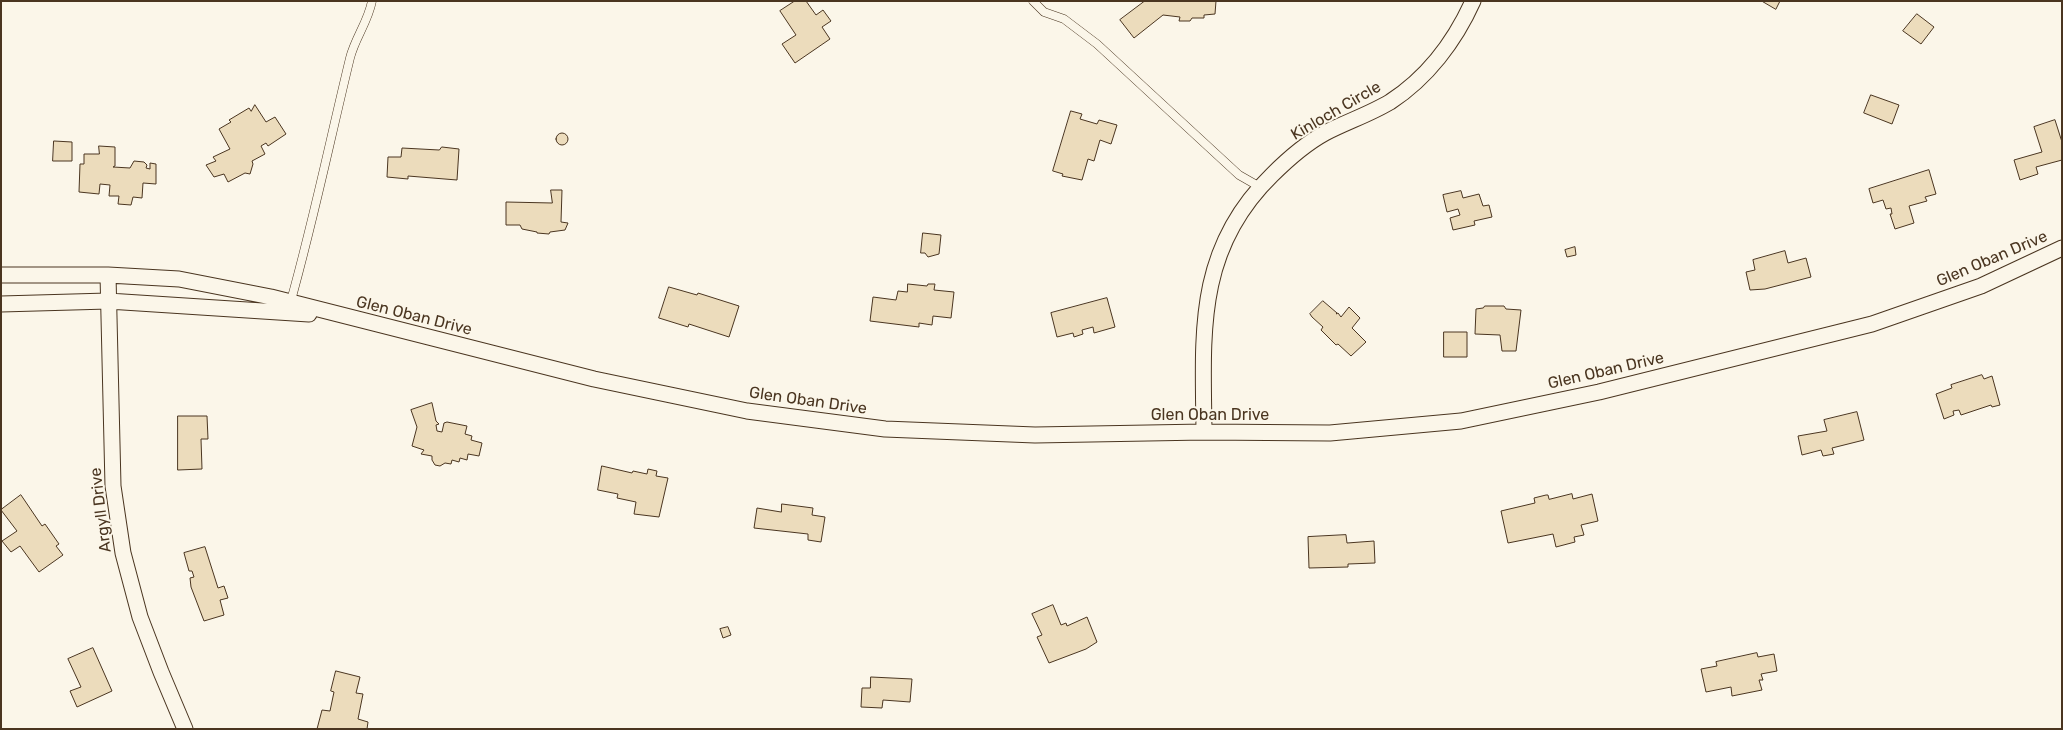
<!DOCTYPE html>
<html>
<head>
<meta charset="utf-8">
<style>
	body { margin:0 }
	#map { position:relative; width:2063px; height:730px; overflow:hidden; background:#fbf6e9; font-family:Rubik,sans-serif }
	canvas { display:block }
	.frame { position:absolute; inset:0; border:2px solid #4a3520; pointer-events:none }
</style>
</head>
<body>
<div id="map">
<canvas width="2063" height="730"></canvas>
<div class="frame"></div>
</div>
<script>
const ctx = document.querySelector('canvas').getContext('2d');
ctx.lineJoin = 'round';
function fill(path, color) { ctx.fillStyle = color; ctx.fill(path, 'evenodd'); }
function strokePath(path, color, width, dash) { ctx.strokeStyle = color; ctx.lineWidth = width; ctx.lineCap = dash ? 'butt' : 'round'; ctx.setLineDash(dash || []); ctx.stroke(path); }
function write(font, color, halo, rows, align = 'center') {
  ctx.font = font + ' Rubik,sans-serif'; ctx.lineWidth = 4; ctx.setLineDash([]); ctx.textBaseline = 'middle'; ctx.strokeStyle = halo; ctx.fillStyle = color; for (const [text, x, y, turn = 0] of rows) {
    ctx.save(); ctx.translate(x, y); ctx.rotate((+turn || 0) * Math.PI / 180); ctx.textAlign = isNaN(turn) ? turn : align; if (halo) ctx.strokeText(text, 0, 0); ctx.fillText(text, 0, 0); ctx.restore();
  }
}
const building = new Path2D(`
	M 795,1 L 806,1 L 816,15 L 823,10 L 831,21 L 822,27 L 830,39 L 795,63 L 782,44 L 796,35 L 780,11 Z
	M 1145,1 L 1216,1 L 1215,14 L 1204,15 L 1204,18 L 1192,18 L 1190,21 L 1179,21 L 1180,17 L 1163,15 L 1134,38 L 1120,20 Z
	M 1762,1 L 1780,1 L 1776,9 Z
	M 1917,14 L 1934,27 L 1921,44 L 1903,31 Z
	M 1871,95 L 1899,105 L 1892,124 L 1864,113 Z
	M 255,105 L 266,122 L 275,117 L 286,134 L 268,146 L 266,143 L 261,146 L 265,154 L 252,161 L 253,164 L 250,174 L 245,173 L 228,182 L 224,174 L 214,177 L 206,165 L 216,161 L 213,157 L 230,149 L 219,129 L 231,122 L 229,120 L 249,108 L 251,111 Z
	M 1071,111 L 1082,114 L 1080,119 L 1097,124 L 1099,120 L 1117,125 L 1111,144 L 1100,140 L 1094,161 L 1088,159 L 1082,180 L 1062,176 L 1063,174 L 1053,171 Z
	M 2055,120 L 2062,142 L 2062,160 L 2036,167 L 2038,174 L 2020,180 L 2014,160 L 2042,152 L 2034,127 Z
	M556 139a6 6 0 1 1 12 0a6 6 0 1 1-12 0Z
	M 54,141 L 72,142 L 72,161 L 53,161 Z
	M 99,146 L 115,147 L 115,166 L 113,167 L 130,168 L 134,161 L 144,162 L 147,165 L 146,168 L 150,169 L 150,163 L 156,164 L 156,184 L 143,183 L 142,198 L 133,197 L 131,205 L 118,204 L 119,196 L 109,196 L 110,185 L 100,184 L 99,194 L 79,192 L 80,164 L 84,164 L 84,154 L 99,154 Z
	M 442,147 L 459,149 L 457,180 L 408,176 L 408,179 L 387,177 L 388,157 L 401,157 L 402,148 L 439,150 Z
	M 1929,170 L 1936,194 L 1925,197 L 1927,201 L 1909,206 L 1914,223 L 1895,229 L 1890,214 L 1892,214 L 1891,208 L 1886,209 L 1883,200 L 1873,203 L 1869,189 Z
	M 551,190 L 562,190 L 561,222 L 568,223 L 565,230 L 550,232 L 549,234 L 537,233 L 537,232 L 522,229 L 520,225 L 506,225 L 506,202 L 552,203 Z
	M 1461,191 L 1463,198 L 1479,194 L 1483,206 L 1489,205 L 1492,217 L 1474,221 L 1475,225 L 1453,230 L 1450,218 L 1460,215 L 1458,209 L 1447,212 L 1443,195 Z
	M 923,233 L 941,235 L 939,254 L 928,257 L 925,253 L 921,253 Z
	M 1575,247 L 1576,255 L 1567,257 L 1565,250 Z
	M 1785,251 L 1788,263 L 1806,258 L 1811,277 L 1765,289 L 1750,290 L 1746,272 L 1755,270 L 1753,260 Z
	M 908,284 L 927,286 L 928,284 L 935,284 L 934,290 L 954,292 L 951,318 L 933,316 L 932,325 L 919,323 L 919,327 L 870,321 L 873,297 L 896,300 L 898,291 L 907,292 Z
	M 669,287 L 697,295 L 698,293 L 739,306 L 729,337 L 689,324 L 688,327 L 659,318 Z
	M 1107,298 L 1115,327 L 1094,333 L 1093,327 L 1082,330 L 1083,334 L 1074,337 L 1073,333 L 1057,337 L 1051,313 Z
	M 1323,301 L 1337,313 L 1336,314 L 1338,313 L 1341,317 L 1349,307 L 1360,318 L 1352,328 L 1366,342 L 1351,356 L 1338,344 L 1336,345 L 1321,330 L 1323,327 L 1312,317 L 1310,314 Z
	M 1485,306 L 1504,306 L 1506,309 L 1521,310 L 1516,351 L 1502,351 L 1500,335 L 1475,334 L 1476,309 L 1483,308 Z
	M 1444,332 L 1467,332 L 1467,357 L 1444,357 Z
	M 1982,375 L 1984,379 L 1992,376 L 2000,405 L 1992,407 L 1991,405 L 1961,415 L 1959,410 L 1953,411 L 1954,415 L 1944,419 L 1936,394 L 1952,388 L 1951,385 Z
	M 432,403 L 436,421 L 439,424 L 436,425 L 437,431 L 442,432 L 444,423 L 447,422 L 467,426 L 465,434 L 472,436 L 471,440 L 482,443 L 479,456 L 468,454 L 467,460 L 460,458 L 459,462 L 452,460 L 451,464 L 445,463 L 440,466 L 435,465 L 432,460 L 432,456 L 421,454 L 424,450 L 412,446 L 417,427 L 411,410 Z
	M 1857,412 L 1864,440 L 1832,448 L 1834,454 L 1823,456 L 1821,450 L 1802,455 L 1798,436 L 1827,431 L 1824,420 Z
	M 178,416 L 207,416 L 208,439 L 201,439 L 202,469 L 178,470 Z
	M 602,466 L 632,473 L 633,471 L 647,474 L 648,469 L 657,471 L 656,476 L 668,478 L 659,517 L 634,514 L 636,502 L 617,498 L 618,494 L 598,490 Z
	M 1572,494 L 1573,499 L 1592,494 L 1598,521 L 1581,525 L 1584,535 L 1574,537 L 1575,542 L 1556,547 L 1553,534 L 1508,543 L 1501,511 L 1535,503 L 1534,498 L 1546,495 L 1548,495 L 1549,499 Z
	M 21,495 L 42,526 L 45,524 L 59,544 L 56,546 L 63,555 L 39,572 L 20,546 L 11,552 L 2,541 L 17,531 L 1,510 Z
	M 782,504 L 813,508 L 812,515 L 825,517 L 821,542 L 808,540 L 808,534 L 754,528 L 757,508 L 781,512 Z
	M 1346,535 L 1347,543 L 1374,541 L 1375,563 L 1348,564 L 1348,567 L 1309,568 L 1308,537 Z
	M 205,547 L 218,588 L 224,586 L 228,598 L 220,600 L 224,615 L 204,621 L 191,587 L 190,578 L 194,577 L 192,571 L 189,571 L 184,553 Z
	M 1053,605 L 1061,625 L 1066,623 L 1067,626 L 1087,617 L 1097,642 L 1086,649 L 1049,663 L 1037,637 L 1042,635 L 1032,614 Z
	M 728,627 L 731,635 L 723,638 L 720,629 Z
	M 93,648 L 112,691 L 77,707 L 70,691 L 81,687 L 68,659 Z
	M 1757,653 L 1758,657 L 1774,654 L 1777,671 L 1761,674 L 1763,680 L 1759,680 L 1762,690 L 1732,696 L 1731,687 L 1706,692 L 1701,669 L 1717,666 L 1716,662 Z
	M 336,671 L 360,677 L 356,693 L 363,694 L 358,719 L 368,722 L 367,729 L 317,729 L 322,710 L 330,711 L 334,692 L 331,691 Z
	M 871,677 L 912,679 L 910,702 L 883,700 L 882,708 L 861,707 L 862,688 L 870,688 Z`);
const service = new Path2D(`
	M 1033,1 L 1044,12 L 1064,19 L 1097,44 L 1239,175 L 1260,187
	M 290,304 C 313,223 330,140 350,58 C 355,38 368,22 372,1`);
const minor = new Path2D(`
	M 1,275 L 108,275 L 179,279 L 271,297 L 594,379 L 747,411 L 885,429 L 1035,435 L 1204,432 L 1330,433 L 1461,421 L 1599,392 L 1872,324 L 1981,286 L 2062,248
	M 108,275 L 113,486 L 123,553 L 140,617 L 161,672 L 185,729
	M 1,304 L 108,301 L 309,314
	M 1204,432 C 1203,334 1195,250 1272,175 C 1288,159 1305,144 1325,133 C 1346,122 1370,114 1390,102 C 1427,78 1455,41 1473,1`);
const streetNames = [
	["Kinloch Circle",1336,111,-30],
	["Glen Oban Drive",1992,259,-23],
	["Glen Oban Drive",414,316,14],
	["Glen Oban Drive",1606,371,-13],
	["Glen Oban Drive",808,401,8],
	["Glen Oban Drive",1210,415],
	["Argyll Drive",101,510,-97]
];
fill(building, '#ecdcbc');
strokePath(building, '#4a3520', 1);
strokePath(service, '#4a3520', 9);
strokePath(minor, '#4a3520', 17);
strokePath(service, '#fbf6e9', 8);
strokePath(minor, '#fbf6e9', 15);
write('16px', '#4a3520', '#fbf6e9', streetNames);
</script>
</body>
</html>
